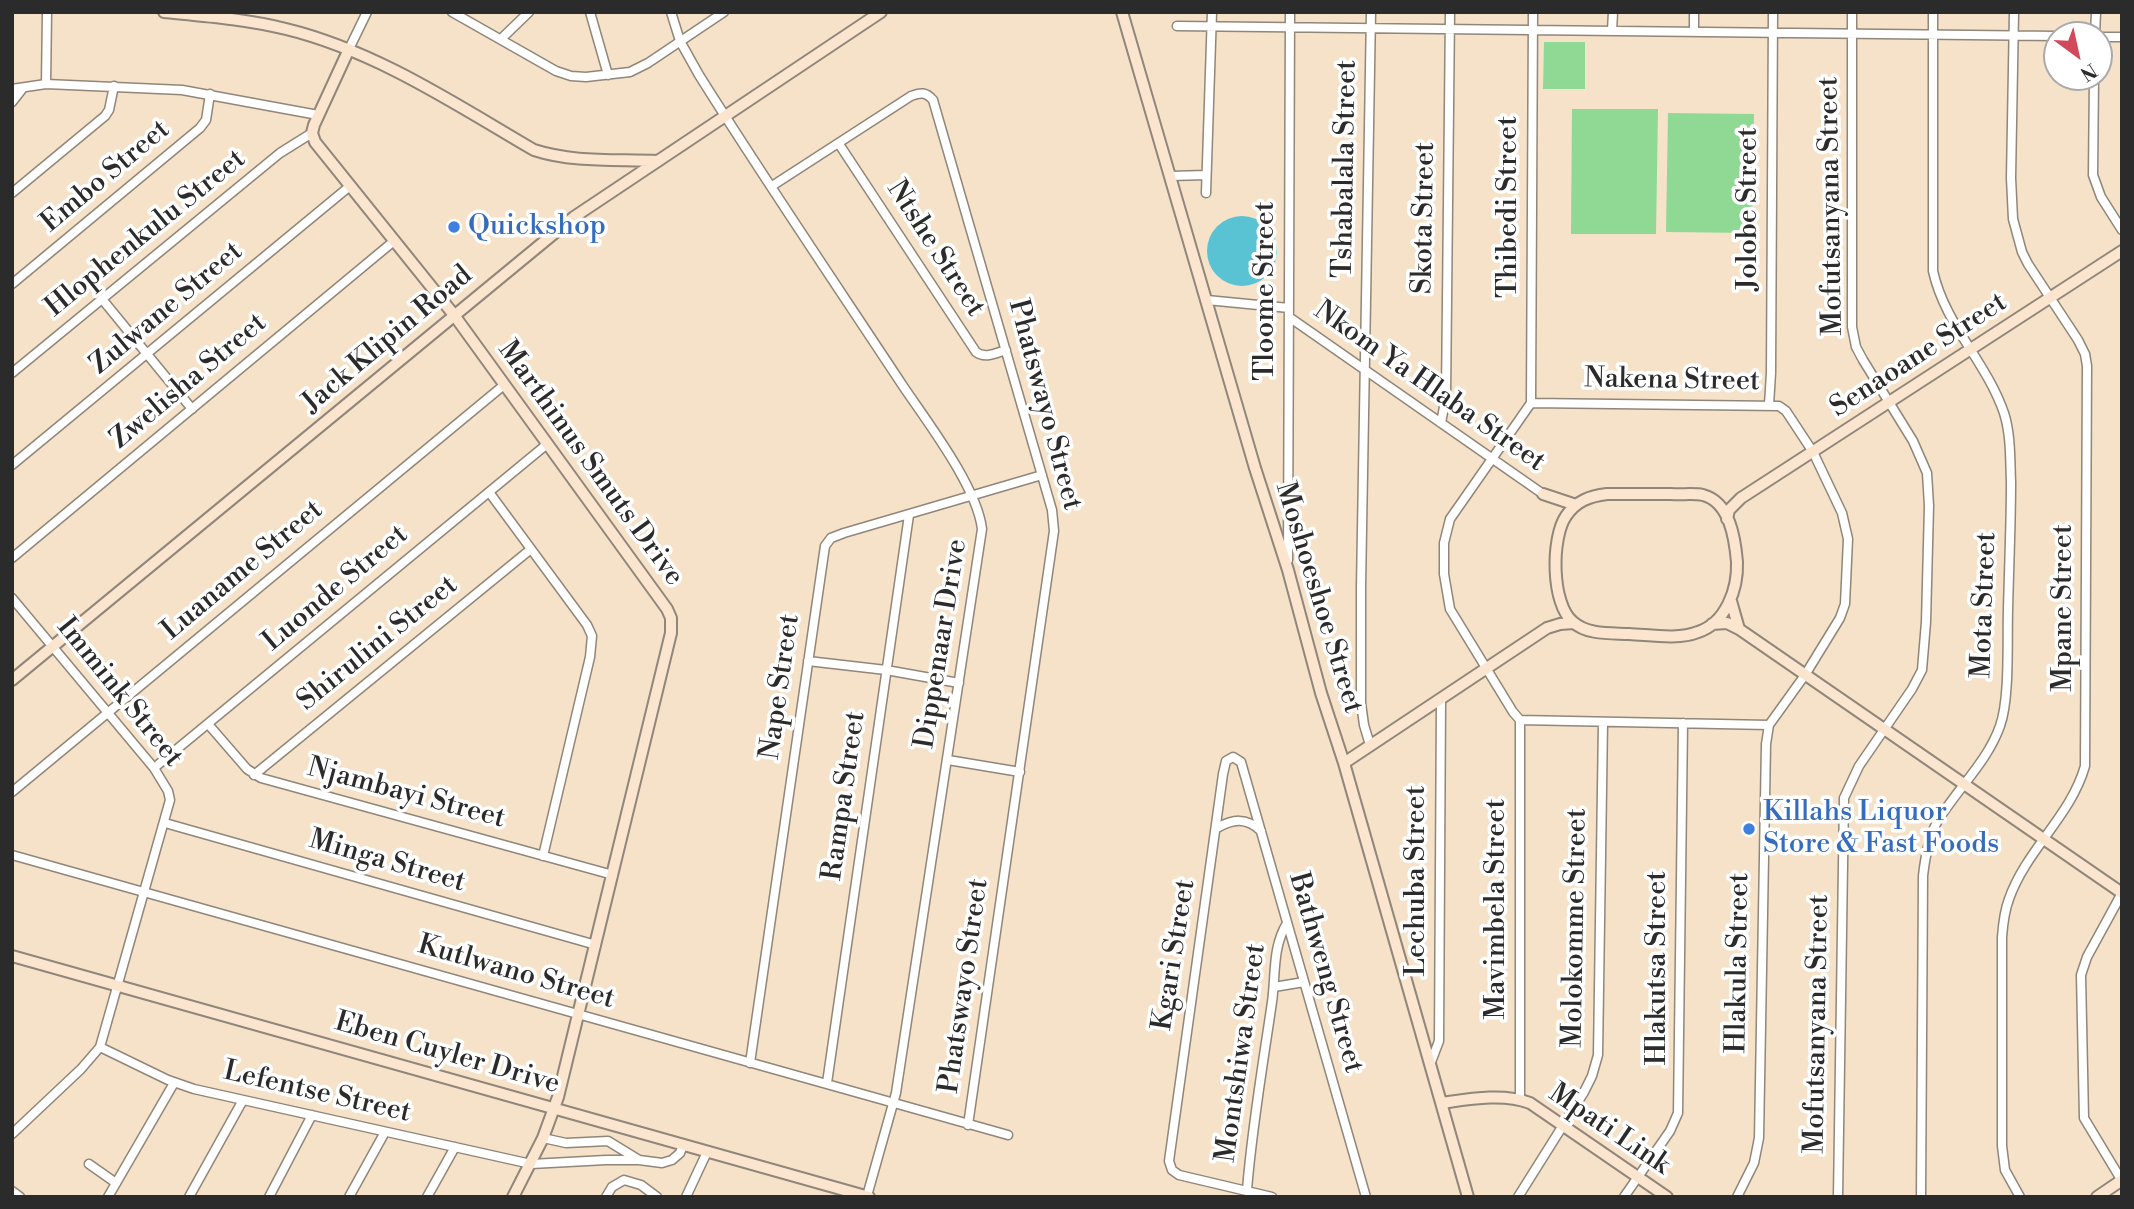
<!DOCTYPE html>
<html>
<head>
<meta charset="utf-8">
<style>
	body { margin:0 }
	#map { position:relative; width:2134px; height:1209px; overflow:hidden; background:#f5e2c8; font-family:"Libre Bodoni",serif }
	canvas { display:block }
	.frame { position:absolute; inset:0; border:14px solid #2b2b2b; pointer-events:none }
	.north { position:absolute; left:2043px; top:21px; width:70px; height:70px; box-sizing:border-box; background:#fff; border:2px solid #aaa; border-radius:50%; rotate:147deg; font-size:19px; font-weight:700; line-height:28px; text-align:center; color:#2b2b2b }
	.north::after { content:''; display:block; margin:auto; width:24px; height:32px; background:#d1495b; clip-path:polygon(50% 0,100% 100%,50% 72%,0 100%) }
</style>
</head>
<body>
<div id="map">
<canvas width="2134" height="1209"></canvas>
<div class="frame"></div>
<div class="north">N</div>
</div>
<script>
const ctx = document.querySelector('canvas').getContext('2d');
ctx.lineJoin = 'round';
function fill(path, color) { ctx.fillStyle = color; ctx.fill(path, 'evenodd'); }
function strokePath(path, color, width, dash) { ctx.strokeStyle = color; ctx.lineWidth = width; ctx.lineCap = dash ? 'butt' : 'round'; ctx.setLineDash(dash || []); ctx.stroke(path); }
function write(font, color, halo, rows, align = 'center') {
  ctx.font = font + ' "Libre Bodoni",serif'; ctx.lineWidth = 7; ctx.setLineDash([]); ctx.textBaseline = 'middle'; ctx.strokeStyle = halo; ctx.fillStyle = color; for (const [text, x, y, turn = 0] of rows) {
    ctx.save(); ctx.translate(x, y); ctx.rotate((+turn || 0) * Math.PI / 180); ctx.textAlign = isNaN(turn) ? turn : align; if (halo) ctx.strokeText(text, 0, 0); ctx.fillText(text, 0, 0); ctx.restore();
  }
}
const green = new Path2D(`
	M 1544,42 L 1585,42 L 1585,89 L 1543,89 Z
	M 1572,109 L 1658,109 L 1656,234 L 1571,234 Z
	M 1668,113 L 1754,114 L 1752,233 L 1666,232 Z`);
const water = new Path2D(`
	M1207 251a35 35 0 1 1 70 0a35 35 0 1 1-70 0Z`);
const street = new Path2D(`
	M 452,12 L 556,71 L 571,76 L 586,77 L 630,72 L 648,63 L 724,12
	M 590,12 L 608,75
	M 671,12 L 680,41 L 699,75 C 765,180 835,283 903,386 C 928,423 977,487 982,529 L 896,1093 L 867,1196
	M 2014,12 L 2011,178 L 2013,219 L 2022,252 L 2028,264 L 2078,340 L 2085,354 L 2087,366 L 2085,766 C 2071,816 2026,850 2009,899 C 2004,912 2003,924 2002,937 L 2002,1146 L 2005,1170 L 2020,1197
	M 1177,26 L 2057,36
	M 1612,31 L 1613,12
	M 1694,32 L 1694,12
	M 2095,35 L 2096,12
	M 2099,37 L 2122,37
	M 501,39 L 529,12
	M 349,49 L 367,12
	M 2094,77 L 2093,175 L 2101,197 L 2122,230
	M 46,84 L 47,12
	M 12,89 L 46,84 L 182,90 L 318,115
	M 12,102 L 23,88
	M 839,144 L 976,352 C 985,359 996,353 1006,350
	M 1170,176 L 1206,175
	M 772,186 L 911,96 C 921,92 926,92 933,100 L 1052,510 L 1054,531 L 968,1125
	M 12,193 L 105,116 L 109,110 L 114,86
	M 1206,193 L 1212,12
	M 12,284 L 200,128 L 206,120 L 210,94
	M 102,299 L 192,409
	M 1207,300 L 1289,308
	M 1289,317 L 1543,494
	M 12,373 L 280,153 L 312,133
	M 1531,403 L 1779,406 L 1786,411 L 1813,452 L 1842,513 L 1848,539 L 1845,604 L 1840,618 L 1805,675 L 1769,725 L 1766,744 L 1759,1138 L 1754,1163 L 1737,1197
	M 1531,403 L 1450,519 L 1444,543 L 1444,574 L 1450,609 L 1513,712 L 1520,720 L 1769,725
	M 1531,403 L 1533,12
	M 1769,405 L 1771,373 L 1773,12
	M 1441,423 L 1446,396 L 1450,12
	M 12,465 L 350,186
	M 489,492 L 587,625 L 592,636 L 590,657 L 543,856
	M 12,558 L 394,241
	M 1288,560 L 1290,12
	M 12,598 L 154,768 L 168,791 L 170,800 L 100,1047 L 81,1069 L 12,1134
	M 808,661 L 886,670 L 959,683
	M 208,724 L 247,769 L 261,778 L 613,875
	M 1370,745 L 1364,725 L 1361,703 L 1361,587 L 1371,12
	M 948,760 L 1020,772
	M 154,768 L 546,445
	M 254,775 L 531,549
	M 12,792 L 504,385
	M 165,823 L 596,945
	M 1217,828 C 1233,819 1246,817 1261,831
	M 12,855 L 1008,1135
	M 2122,893 L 2087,957 L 2081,975 L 2084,1118 L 2122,1181
	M 1274,987 L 1304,982
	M 100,1047 L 168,1080 L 194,1089 L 531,1164 L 606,1160 L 639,1160 L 662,1163 L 672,1160 L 680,1153 L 683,1145
	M 1431,1062 L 1439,1041 L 1441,699
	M 750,1063 L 825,546 L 831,538 L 844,533 L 1042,475
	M 827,1083 L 909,515
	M 1520,1099 L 1520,720
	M 543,1138 L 566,1143 L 608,1141 L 639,1160
	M 89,1164 L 116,1183
	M 1247,1190 C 1252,1127 1263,1064 1272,1002 C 1276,974 1272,948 1287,923
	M 12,1191 L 20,1197
	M 108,1197 L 174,1083
	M 189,1197 L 243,1100
	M 269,1197 L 312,1115
	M 349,1197 L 385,1132
	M 427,1197 L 455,1147
	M 606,1197 L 612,1187 L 624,1180 L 641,1185 L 657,1197
	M 686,1197 L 707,1152
	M 1272,1197 L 1179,1175 L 1172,1170 L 1169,1161 L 1223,774 L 1226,761 L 1233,757 L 1241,762 L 1366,1197
	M 1518,1197 L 1584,1092 L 1592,1076 L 1598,1055 L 1603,722
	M 1624,1197 L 1670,1131 L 1678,1113 L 1683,723
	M 1838,1197 L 1844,798 L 1859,766 L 1912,689 L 1922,670 L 1926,622 L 1929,506 L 1927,473 L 1913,441 L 1863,360 L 1856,347 L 1852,327 L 1852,12
	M 1921,1197 L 1923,876 C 1925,858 1928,840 1936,824 C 1955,791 1987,763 2000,726 C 2010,698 2007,641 2008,610 C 2009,567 2011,524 2011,482 C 2010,459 2011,435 2004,413 C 1986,361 1945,325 1933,271 L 1933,12`);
const secondary = new Path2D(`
	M 164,12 C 205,16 246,19 286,29 C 376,51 455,104 534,150 C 574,163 616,159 658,161
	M 1122,12 L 1255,468 L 1288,570 L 1321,693 L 1344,763 L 1468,1197
	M 349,49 L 314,125 L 312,133 L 315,142 L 454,315 L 667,609 L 671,618 L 671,633 L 558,1097 L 543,1138 L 513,1197
	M 1543,494 L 1576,505
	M 1607,494 C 1628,494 1650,494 1671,494 C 1681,495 1693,493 1703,495 C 1730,502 1735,539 1737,562 C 1738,589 1726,623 1698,632 C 1678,640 1651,635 1629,634 C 1611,633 1587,635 1573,622 C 1551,604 1551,538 1566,516 C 1576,501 1590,496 1607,494 Z
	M 1727,519 L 1729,510 L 1741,498 L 2122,251
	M 1731,601 L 1739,629
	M 1712,624 L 1727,623 L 1739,629 L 2122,893
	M 12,680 L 574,217 L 881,12
	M 1344,763 L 1547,628 L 1560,624 L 1574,623
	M 12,956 L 869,1197
	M 1442,1103 C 1470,1099 1503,1093 1530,1103 L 1667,1197
	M 2097,1197 L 2122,1180`);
const markers = [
	[454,227,7,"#3f7fe0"],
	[1749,829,7,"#3f7fe0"]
];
const streetNames = [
	["Tshabalala Street",1346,169,-89],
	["Embo Street",106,177,-40],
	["Mofutsanyana Street",1832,206,-91],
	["Thibedi Street",1509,207,-90],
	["Jolobe Street",1749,209,-90],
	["Skota Street",1425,218,-89],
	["Hlophenkulu Street",146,234,-39],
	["Ntshe Street",935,249,57],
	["Tloome Street",1266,291,-90],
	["Zulwane Street",167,309,-40],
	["Jack Klipin Road",388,340,-40],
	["Senaoane Street",1919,356,-33],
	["Nakena Street",1672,381,1],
	["Zwelisha Street",189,382,-40],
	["Nkom Ya Hlaba Street",1429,387,35],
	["Phatswayo Street",1044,405,75],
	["Marthinus Smuts Drive",590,464,54],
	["Luaname Street",243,571,-40],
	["Luonde Street",336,589,-40],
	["Moshoeshoe Street",1318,598,73],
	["Mota Street",1985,605,-88],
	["Mpane Street",2064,608,-90],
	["Shirulini Street",378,644,-39],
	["Dippenaar Drive",942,644,-81],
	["Nape Street",781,687,-82],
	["Immink Street",119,693,51],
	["Njambayi Street",406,794,15],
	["Rampa Street",845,796,-82],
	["Minga Street",387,862,16],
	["Lechuba Street",1417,881,-90],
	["Mavimbela Street",1497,909,-90],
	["Molokomme Street",1576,928,-89],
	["Kgari Street",1175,955,-81],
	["Hlakula Street",1739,963,-89],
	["Hlakutsa Street",1658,968,-90],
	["Kutlwano Street",516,973,16],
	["Bathweng Street",1325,973,74],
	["Phatswayo Street",965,986,-82],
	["Mofutsanyana Street",1818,1024,-89],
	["Montshiwa Street",1242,1053,-82],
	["Eben Cuyler Drive",447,1054,16],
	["Lefentse Street",317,1093,13],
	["Mpati Link",1609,1130,34]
];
const shopNames = [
	["Quickshop",468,227],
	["Killahs Liquor",1763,813],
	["Store & Fast Foods",1763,845]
];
fill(green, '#8fd995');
fill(water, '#59c3d4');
strokePath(street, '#90867a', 11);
strokePath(secondary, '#90867a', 14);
strokePath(street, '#fff', 8);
strokePath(secondary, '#fbe5cf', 10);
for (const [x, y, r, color] of markers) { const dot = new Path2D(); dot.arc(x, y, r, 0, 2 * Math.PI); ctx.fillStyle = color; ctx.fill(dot); strokePath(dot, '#fff', 2.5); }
write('28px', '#2b2b2b', '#fff', streetNames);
write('28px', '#366cbe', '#fff', shopNames, 'left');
</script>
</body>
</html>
